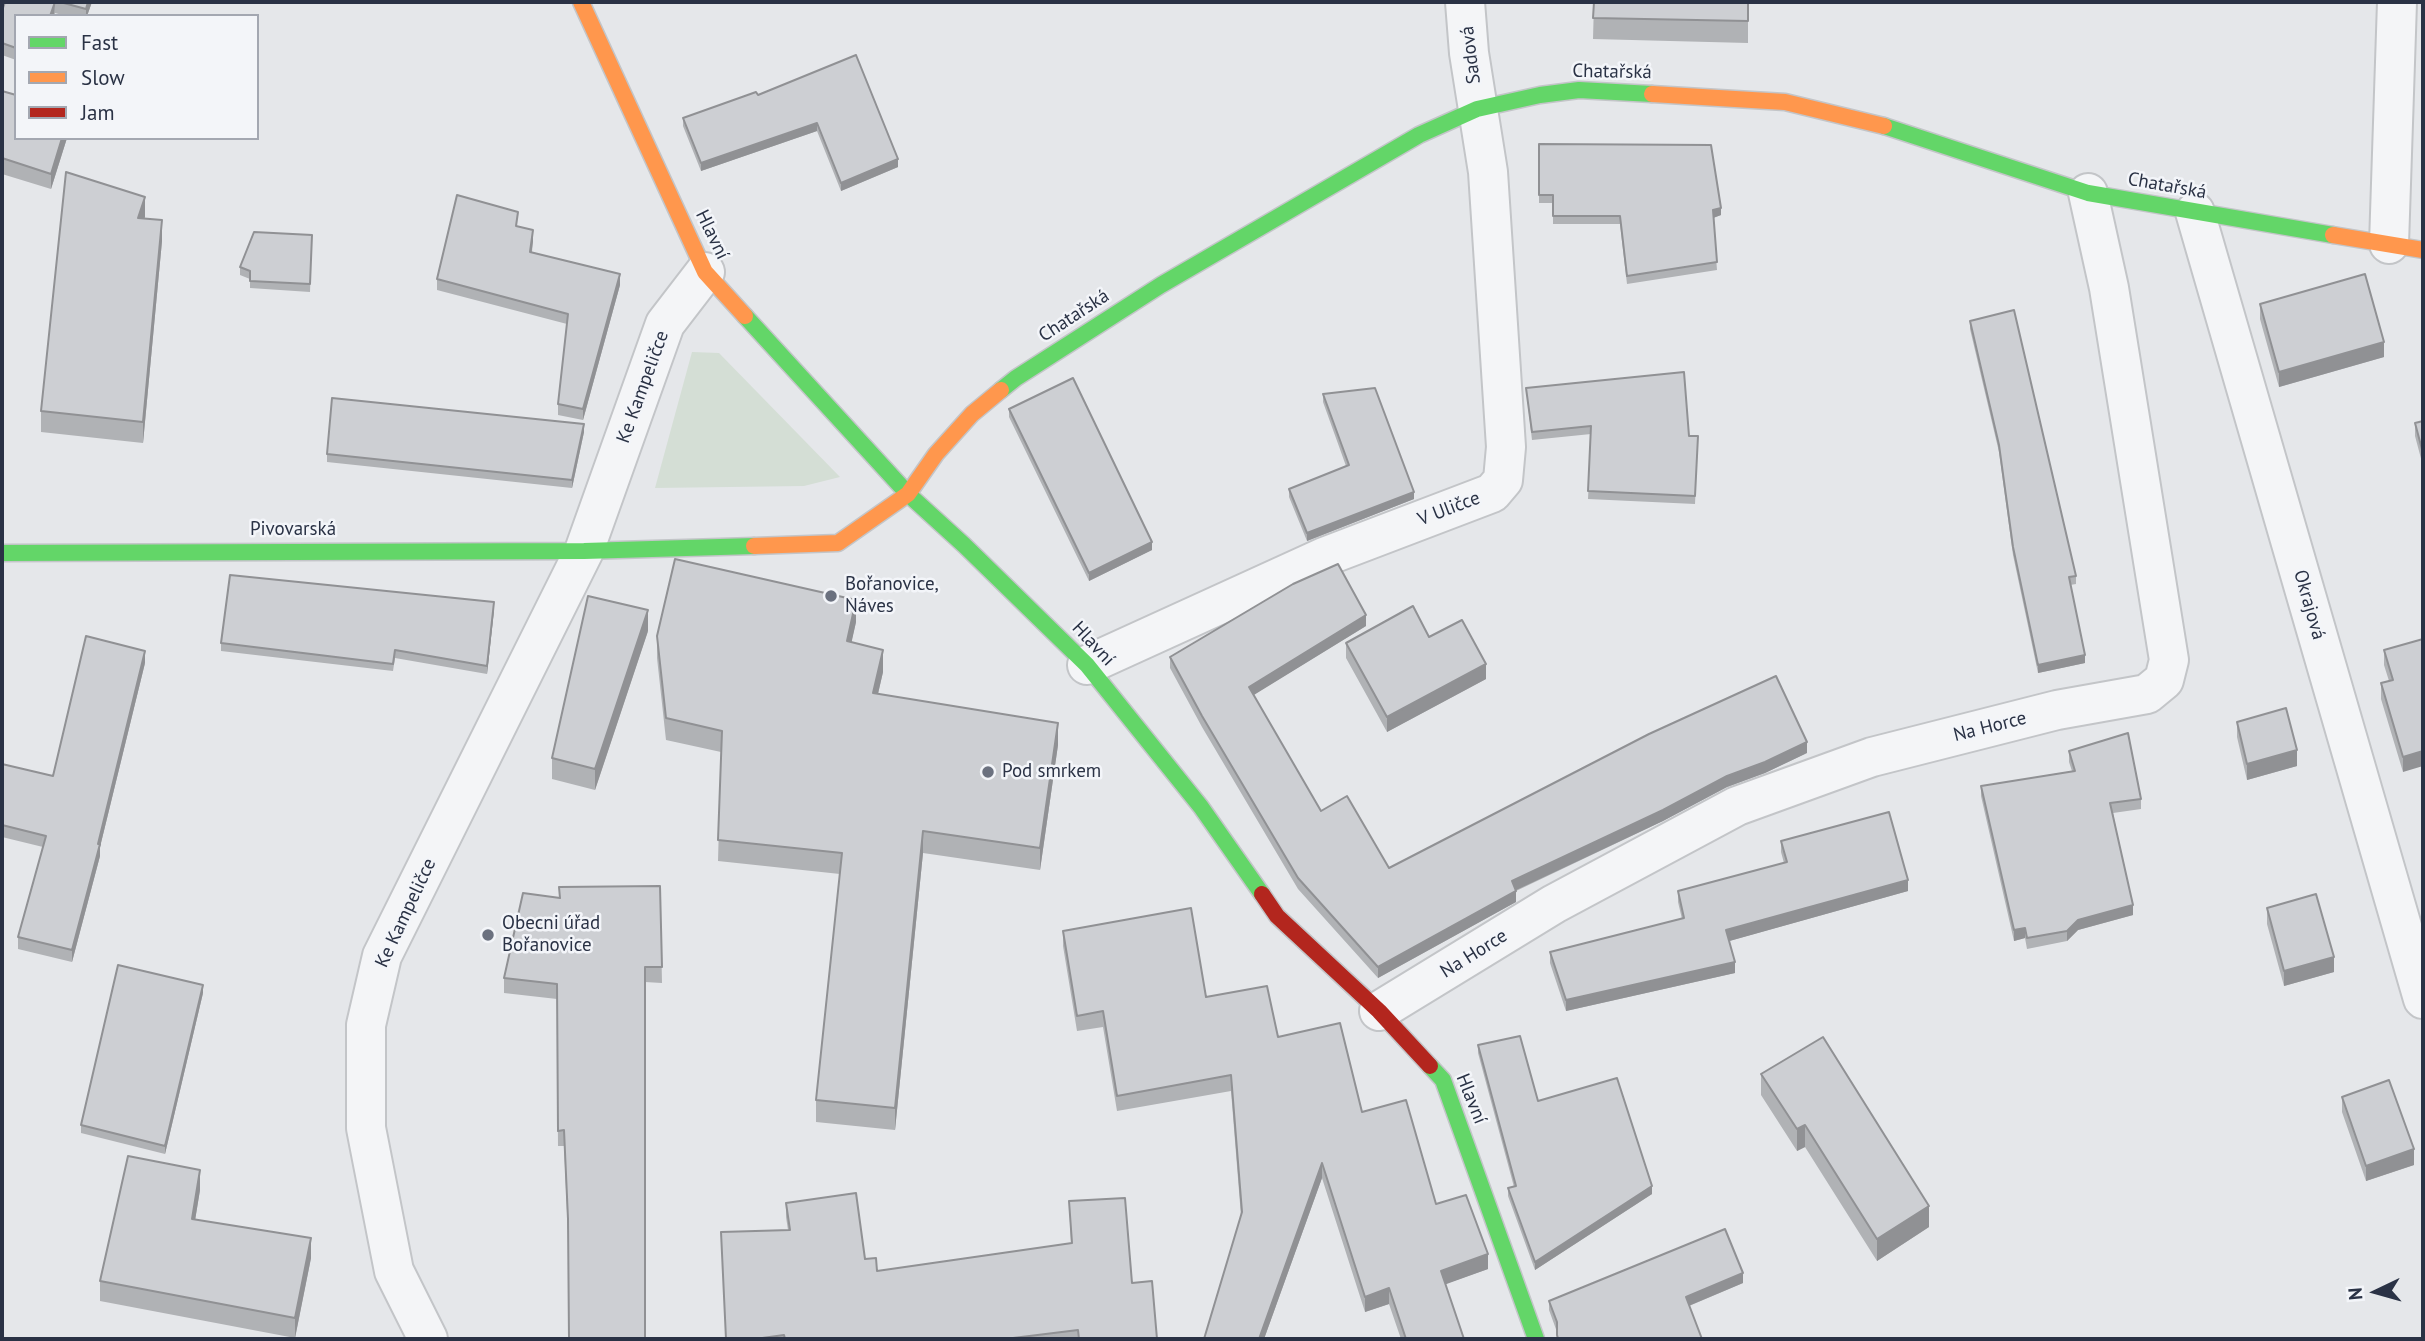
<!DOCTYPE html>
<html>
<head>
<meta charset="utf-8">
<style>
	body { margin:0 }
	#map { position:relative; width:2425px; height:1341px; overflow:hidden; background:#e5e7ea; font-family:"PT Sans",sans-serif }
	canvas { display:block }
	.frame { position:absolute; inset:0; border:4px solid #2a3245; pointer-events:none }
	.legend { position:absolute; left:14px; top:14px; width:245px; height:126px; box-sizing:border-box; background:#f3f5f9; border:2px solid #a3a7b1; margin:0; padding:9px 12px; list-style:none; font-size:21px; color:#2a3245 }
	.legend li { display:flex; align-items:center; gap:14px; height:35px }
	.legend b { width:35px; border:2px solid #a3a7b1 }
	.north { position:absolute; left:2341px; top:1257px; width:70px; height:70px; -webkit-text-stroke:5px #f3f5f9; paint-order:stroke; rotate:265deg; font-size:19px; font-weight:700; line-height:28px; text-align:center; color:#2a3245 }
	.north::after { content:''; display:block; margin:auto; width:24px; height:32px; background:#2a3245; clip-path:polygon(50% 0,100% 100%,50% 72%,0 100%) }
</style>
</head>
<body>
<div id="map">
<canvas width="2425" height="1341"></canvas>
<div class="frame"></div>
<ul class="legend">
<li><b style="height:9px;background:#63d668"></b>Fast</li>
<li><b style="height:9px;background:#ff974d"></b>Slow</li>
<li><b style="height:9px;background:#b3261e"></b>Jam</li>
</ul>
<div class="north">N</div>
</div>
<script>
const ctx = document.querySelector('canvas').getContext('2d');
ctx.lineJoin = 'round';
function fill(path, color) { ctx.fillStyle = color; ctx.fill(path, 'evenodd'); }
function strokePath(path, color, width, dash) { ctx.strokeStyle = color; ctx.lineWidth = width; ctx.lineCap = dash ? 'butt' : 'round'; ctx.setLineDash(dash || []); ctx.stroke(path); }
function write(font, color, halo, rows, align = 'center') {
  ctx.font = font + ' "PT Sans",sans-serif'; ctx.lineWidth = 5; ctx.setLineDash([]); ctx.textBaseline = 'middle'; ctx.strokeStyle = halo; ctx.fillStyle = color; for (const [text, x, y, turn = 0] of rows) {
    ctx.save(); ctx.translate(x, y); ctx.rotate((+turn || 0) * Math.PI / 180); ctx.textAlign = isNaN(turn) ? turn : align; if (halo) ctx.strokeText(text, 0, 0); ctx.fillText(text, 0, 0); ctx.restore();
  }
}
const green = new Path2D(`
	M 692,352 L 719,353 L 840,477 L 804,486 L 655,488 Z`);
const street = new Path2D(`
	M 2195,212 L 2423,999
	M 2389,244 L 2397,2
	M 1087,665 L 1324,557 L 1492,493 L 1503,480 L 1506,447 L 1488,172 L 1469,53 L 1465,2
	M 1379,1011 L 1554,904 L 1737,806 L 1872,757 L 2057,710 L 2147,694 L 2164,680 L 2169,660 L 2109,288 L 2088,193
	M 428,1339 L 394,1271 L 366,1128 L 366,1025 L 382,956 L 584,551 L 665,324 L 705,272`);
const fast = new Path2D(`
	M 1884,126 L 2088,193 L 2333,235
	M 745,316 L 908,494 L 964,545 L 1087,665 L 1201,807 L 1262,894
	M 1001,390 L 1016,378 L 1161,285 L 1419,135 L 1477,109 L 1540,95 L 1579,90 L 1652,94
	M 2,553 L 584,551 L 754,546
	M 1430,1066 L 1443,1080 L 1536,1339`);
const slow = new Path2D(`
	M 581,2 L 705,272 L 745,316
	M 1652,94 L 1785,102 L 1884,126
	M 2333,235 L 2423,250
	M 754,546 L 838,543 L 908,494 L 936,454 L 972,414 L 1001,390`);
const jam = new Path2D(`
	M 1262,894 L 1277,916 L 1379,1011 L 1430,1066`);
const wall = new Path2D(`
	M 5,2 L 92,2 L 87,16 L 66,16 L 55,13 L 54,16 L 16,16 L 16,60 L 2,55 L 2,11 Z
	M 1594,2 L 1748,2 L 1748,43 L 1593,39 Z
	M 856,55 L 898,167 L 841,191 L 817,131 L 701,171 L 683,126 L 683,118 L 758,95 Z
	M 2,91 L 67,138 L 51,189 L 2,174 Z
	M 1539,144 L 1721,215 L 1713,218 L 1717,270 L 1627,284 L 1620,224 L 1553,224 L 1553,203 L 1539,203 Z
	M 145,217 L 145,219 L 162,241 L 143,443 L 41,432 L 41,411 Z
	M 517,226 L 533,241 L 532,252 L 620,285 L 583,420 L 558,415 L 558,404 L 567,324 L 437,290 L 437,279 Z
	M 312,235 L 310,292 L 250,288 L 250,279 L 240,275 L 240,267 Z
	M 2260,304 L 2384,357 L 2279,387 L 2260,319 Z
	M 1970,321 L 2076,576 L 2076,584 L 2070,585 L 2085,663 L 2038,673 L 2013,555 L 1999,452 L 1970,329 Z
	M 1526,388 L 1689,436 L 1698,436 L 1695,504 L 1588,499 L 1591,434 L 1532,440 Z
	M 1323,394 L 1414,499 L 1307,541 L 1289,497 L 1289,489 L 1346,466 L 1323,402 Z
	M 1009,409 L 1152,550 L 1089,581 L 1009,417 Z
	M 2423,421 L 2423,466 L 2415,436 L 2415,423 Z
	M 584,432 L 572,488 L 327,462 L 327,454 Z
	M 494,610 L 487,674 L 395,658 L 393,671 L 221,651 L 221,643 Z
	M 856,622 L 851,643 L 883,672 L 878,694 L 1058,745 L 1040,870 L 923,853 L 895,1130 L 816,1122 L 816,1100 L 840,874 L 718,861 L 721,752 L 666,740 L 657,658 L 657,636 Z
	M 1366,626 L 1253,695 L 1321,811 L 1389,868 L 1807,753 L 1765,773 L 1727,787 L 1663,821 L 1516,891 L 1516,902 L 1378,978 L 1298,889 L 1202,727 L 1170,668 L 1170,657 Z
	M 648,631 L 595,790 L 552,779 L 552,758 Z
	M 1429,637 L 1486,679 L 1387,732 L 1346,658 L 1346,643 Z
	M 2423,639 L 2403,772 L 2381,699 L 2381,683 L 2389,681 L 2384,665 L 2384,650 Z
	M 145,663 L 100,847 L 100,856 L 72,962 L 18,949 L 18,937 L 43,847 L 2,837 L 2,764 L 53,776 Z
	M 2237,722 L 2297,766 L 2247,780 L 2237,737 Z
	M 2069,751 L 2141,799 L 2141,809 L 2113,813 L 2133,915 L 2078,930 L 2067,941 L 2027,949 L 2025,938 L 2014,941 L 1981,796 L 1981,786 L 2072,771 L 2069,762 Z
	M 1781,841 L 1908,891 L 1729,941 L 1735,973 L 1566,1011 L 1550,963 L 1550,952 L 1682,919 L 1678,902 L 1678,891 L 1784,863 L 1781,852 Z
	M 660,886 L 662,983 L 645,982 L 568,1234 L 564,1146 L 558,1146 L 557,999 L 504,993 L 504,978 L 559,898 Z
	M 2267,908 L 2334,972 L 2284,986 L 2267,924 Z
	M 1063,931 L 1206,997 L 1278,1037 L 1362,1112 L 1488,1269 L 1445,1284 L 1464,1339 L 1401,1339 L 1389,1304 L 1365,1312 L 1322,1178 L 1264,1339 L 1204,1339 L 1241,1216 L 1231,1091 L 1117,1111 L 1103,1027 L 1077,1031 L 1063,946 Z
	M 203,993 L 165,1154 L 81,1133 L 81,1125 Z
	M 1478,1045 L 1538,1101 L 1652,1194 L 1535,1270 L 1508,1196 L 1508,1188 L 1514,1187 L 1478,1053 Z
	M 1761,1074 L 1929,1227 L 1877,1261 L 1805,1147 L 1797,1151 L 1761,1095 Z
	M 2342,1097 L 2414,1165 L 2366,1181 L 2342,1112 Z
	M 200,1190 L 195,1220 L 311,1258 L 295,1338 L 100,1301 L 100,1281 Z
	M 1069,1201 L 1132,1283 L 1157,1339 L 726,1339 L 721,1232 L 788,1230 L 786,1217 L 786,1203 L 865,1259 L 877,1271 L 1071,1244 Z
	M 1743,1283 L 1689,1306 L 1702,1339 L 1557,1339 L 1557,1332 L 1549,1310 L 1549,1301 Z`);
const shadedWall = new Path2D(`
	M 55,2 L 54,16 L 50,16 Z
	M 88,2 L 92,2 L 87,16 L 86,16 L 86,9 Z
	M 817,123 L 817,131 L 701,171 L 701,163 Z
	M 62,138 L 67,138 L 51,189 L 51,174 Z
	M 898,159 L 898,167 L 841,191 L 841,183 Z
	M 145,197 L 145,217 L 138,239 L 138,218 Z
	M 1721,208 L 1721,215 L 1713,218 L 1713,210 Z
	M 162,220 L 162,241 L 143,443 L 143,422 Z
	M 533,230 L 533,241 L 530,263 L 530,252 Z
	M 620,274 L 620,285 L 583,420 L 583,409 Z
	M 2384,342 L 2384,357 L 2279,387 L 2279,372 Z
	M 584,424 L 584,432 L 572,488 L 572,480 Z
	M 1414,492 L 1414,499 L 1307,541 L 1307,533 Z
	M 1152,542 L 1152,550 L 1089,581 L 1089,573 Z
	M 856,600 L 856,622 L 847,663 L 847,641 Z
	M 494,602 L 494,610 L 487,674 L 487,666 Z
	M 648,610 L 648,631 L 595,790 L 595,769 Z
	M 1366,615 L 1366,626 L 1249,698 L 1249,687 Z
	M 883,650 L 883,672 L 873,715 L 873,693 Z
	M 145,651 L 145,663 L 100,847 L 100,856 L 72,962 L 72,950 Z
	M 2085,655 L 2085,663 L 2038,673 L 2038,665 Z
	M 1486,664 L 1486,679 L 1387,732 L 1387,717 Z
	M 1058,723 L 1058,745 L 1040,870 L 1040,848 Z
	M 1807,742 L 1807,753 L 1765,773 L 1727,787 L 1663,821 L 1512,892 L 1512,881 L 1727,776 Z
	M 2297,750 L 2297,766 L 2247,780 L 2247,764 Z
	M 2423,751 L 2423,766 L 2403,772 L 2403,757 Z
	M 923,831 L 923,853 L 895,1130 L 895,1108 Z
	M 1908,880 L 1908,891 L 1726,942 L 1726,930 Z
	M 1516,891 L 1516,902 L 1378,978 L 1378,967 Z
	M 2133,905 L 2133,915 L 2078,930 L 2067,941 L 2067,931 L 2078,920 Z
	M 2025,928 L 2025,938 L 2014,941 L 2014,930 Z
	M 2334,957 L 2334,972 L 2284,986 L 2284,971 Z
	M 1735,962 L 1735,973 L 1566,1011 L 1566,1000 Z
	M 203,985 L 203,993 L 165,1154 L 165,1146 Z
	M 1805,1125 L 1805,1147 L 1797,1151 L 1797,1129 Z
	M 2414,1149 L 2414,1165 L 2366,1181 L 2366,1166 Z
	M 1322,1163 L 1322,1178 L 1264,1339 L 1259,1339 Z
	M 200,1170 L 200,1190 L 192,1239 L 192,1219 Z
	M 1652,1186 L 1652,1194 L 1535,1270 L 1535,1262 Z
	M 1929,1206 L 1929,1227 L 1877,1261 L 1877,1239 Z
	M 311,1238 L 311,1258 L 295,1338 L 295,1318 Z
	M 1488,1254 L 1488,1269 L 1441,1286 L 1441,1271 Z
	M 1743,1273 L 1743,1283 L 1686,1307 L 1686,1297 Z
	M 1389,1288 L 1389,1304 L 1365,1312 L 1365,1297 Z`);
const building = new Path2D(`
	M 5,2 L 55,2 L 50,16 L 16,16 L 16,48 L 2,43 L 2,11 Z
	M 60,2 L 88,2 L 86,9 Z
	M 1594,2 L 1748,2 L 1748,21 L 1593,18 Z
	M 856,55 L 898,159 L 841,183 L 817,123 L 701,163 L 683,118 L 756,92 L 758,95 Z
	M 2,91 L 16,95 L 16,138 L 62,138 L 51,174 L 2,158 Z
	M 1539,144 L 1711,145 L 1721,208 L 1713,210 L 1717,262 L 1627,276 L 1620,216 L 1553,216 L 1553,195 L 1539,195 Z
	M 66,172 L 145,197 L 138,218 L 162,220 L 143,422 L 41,411 Z
	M 457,195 L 518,212 L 516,226 L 533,230 L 530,252 L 620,274 L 583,409 L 558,404 L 568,314 L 437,279 Z
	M 254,232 L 312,235 L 310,284 L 250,281 L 250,271 L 240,267 Z
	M 2365,274 L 2384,342 L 2279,372 L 2260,304 Z
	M 2014,310 L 2076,576 L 2069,577 L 2085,655 L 2038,665 L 2013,547 L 1999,445 L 1970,321 Z
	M 1684,372 L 1689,436 L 1698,436 L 1695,496 L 1588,491 L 1591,426 L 1532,432 L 1526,388 Z
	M 1073,378 L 1152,542 L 1089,573 L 1009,409 Z
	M 1375,388 L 1414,492 L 1307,533 L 1289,489 L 1349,465 L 1323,394 Z
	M 332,398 L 584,424 L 572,480 L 327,454 Z
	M 2423,421 L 2423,453 L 2415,423 Z
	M 675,559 L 856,600 L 847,641 L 883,650 L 873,693 L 1058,723 L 1040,848 L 923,831 L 895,1108 L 816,1100 L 842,853 L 718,840 L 722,731 L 666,718 L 657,636 Z
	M 1338,564 L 1366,615 L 1249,687 L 1321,811 L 1347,796 L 1389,868 L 1649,734 L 1776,676 L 1807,742 L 1765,762 L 1727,776 L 1663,810 L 1512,881 L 1516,891 L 1378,967 L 1298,878 L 1202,716 L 1170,657 L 1293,584 Z
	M 230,575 L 494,602 L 487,666 L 395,650 L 393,664 L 221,643 Z
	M 588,596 L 648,610 L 595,769 L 552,758 Z
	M 1413,606 L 1429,637 L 1462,620 L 1486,664 L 1387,717 L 1346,643 Z
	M 86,636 L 145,651 L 98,844 L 100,844 L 72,950 L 18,937 L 46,836 L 2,825 L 2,764 L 53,776 Z
	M 2423,639 L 2423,751 L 2403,757 L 2381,683 L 2393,680 L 2384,650 Z
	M 2286,708 L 2297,750 L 2247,764 L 2237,722 Z
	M 2128,733 L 2141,799 L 2110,803 L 2133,905 L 2078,920 L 2067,931 L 2027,938 L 2025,928 L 2014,930 L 1981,786 L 2075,771 L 2069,751 Z
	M 1889,812 L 1908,880 L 1726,930 L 1735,962 L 1566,1000 L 1550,952 L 1684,918 L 1678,891 L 1787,862 L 1781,841 Z
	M 660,886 L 662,967 L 645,967 L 645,1339 L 569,1339 L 568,1219 L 564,1130 L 558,1131 L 557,984 L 504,978 L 523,893 L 560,898 L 559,887 Z
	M 2316,894 L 2334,957 L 2284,971 L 2267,908 Z
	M 1191,908 L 1206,997 L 1267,986 L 1278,1037 L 1340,1023 L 1362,1112 L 1406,1100 L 1436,1204 L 1466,1195 L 1488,1254 L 1441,1271 L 1464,1339 L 1406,1339 L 1389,1288 L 1365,1297 L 1322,1163 L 1259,1339 L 1204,1339 L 1242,1212 L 1231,1075 L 1117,1096 L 1103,1011 L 1077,1016 L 1063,931 Z
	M 118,965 L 203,985 L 165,1146 L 81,1125 Z
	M 1520,1036 L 1538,1101 L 1617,1078 L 1652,1186 L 1535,1262 L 1508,1188 L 1516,1186 L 1478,1045 Z
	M 1823,1037 L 1929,1206 L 1877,1239 L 1805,1125 L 1797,1129 L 1761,1074 Z
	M 2389,1080 L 2414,1149 L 2366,1166 L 2342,1097 Z
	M 128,1156 L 200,1170 L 192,1219 L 311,1238 L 295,1318 L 100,1281 Z
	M 856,1193 L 865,1259 L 876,1258 L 877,1271 L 1072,1243 L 1069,1201 L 1125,1198 L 1132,1283 L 1152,1281 L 1157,1339 L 1079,1339 L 1078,1330 L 1005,1339 L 785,1339 L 784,1335 L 755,1339 L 726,1339 L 721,1232 L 790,1230 L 786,1203 Z
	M 1725,1229 L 1743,1273 L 1686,1297 L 1702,1339 L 1558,1339 L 1557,1335 L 1557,1322 L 1549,1301 Z`);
const markers = [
	[831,596,7,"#6b717f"],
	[988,772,7,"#6b717f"],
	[488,935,7,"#6b717f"]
];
const streetNames = [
	["Sadová",1471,55,-97],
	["Chatařská",1612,72,1],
	["Chatařská",2167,186,10],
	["Hlavní",712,235,64],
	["Chatařská",1074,316,-33],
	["Ke Kampeličce",643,387,-70],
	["V Uličce",1449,509,-21],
	["Pivovarská",293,530],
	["Okrajová",2309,605,74],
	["Hlavní",1093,644,47],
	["Na Horce",1990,727,-14],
	["Ke Kampeličce",406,913,-65],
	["Na Horce",1474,954,-32],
	["Hlavní",1471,1099,68]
];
const poiNames = [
	["Bořanovice,",845,585],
	["Náves",845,607],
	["Pod smrkem",1002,772],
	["Obecni úřad",502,924],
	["Bořanovice",502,946]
];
fill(green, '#d4ded5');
strokePath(street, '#c3c5c8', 42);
strokePath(fast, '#c3c5c8', 19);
strokePath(slow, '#c3c5c8', 19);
strokePath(jam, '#c3c5c8', 19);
strokePath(street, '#f4f5f7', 38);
strokePath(fast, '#63d668', 16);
strokePath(slow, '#ff974d', 16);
strokePath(jam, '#b3261e', 16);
fill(wall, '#b0b2b5');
fill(shadedWall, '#909194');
fill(building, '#cdcfd3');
strokePath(building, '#909194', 2);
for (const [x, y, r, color] of markers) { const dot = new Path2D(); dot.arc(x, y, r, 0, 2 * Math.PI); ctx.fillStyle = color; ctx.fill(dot); strokePath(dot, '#f3f5f9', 2.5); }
write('19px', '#2a3245', '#f3f5f9', streetNames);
write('19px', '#2a3245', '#f3f5f9', poiNames, 'left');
</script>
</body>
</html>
